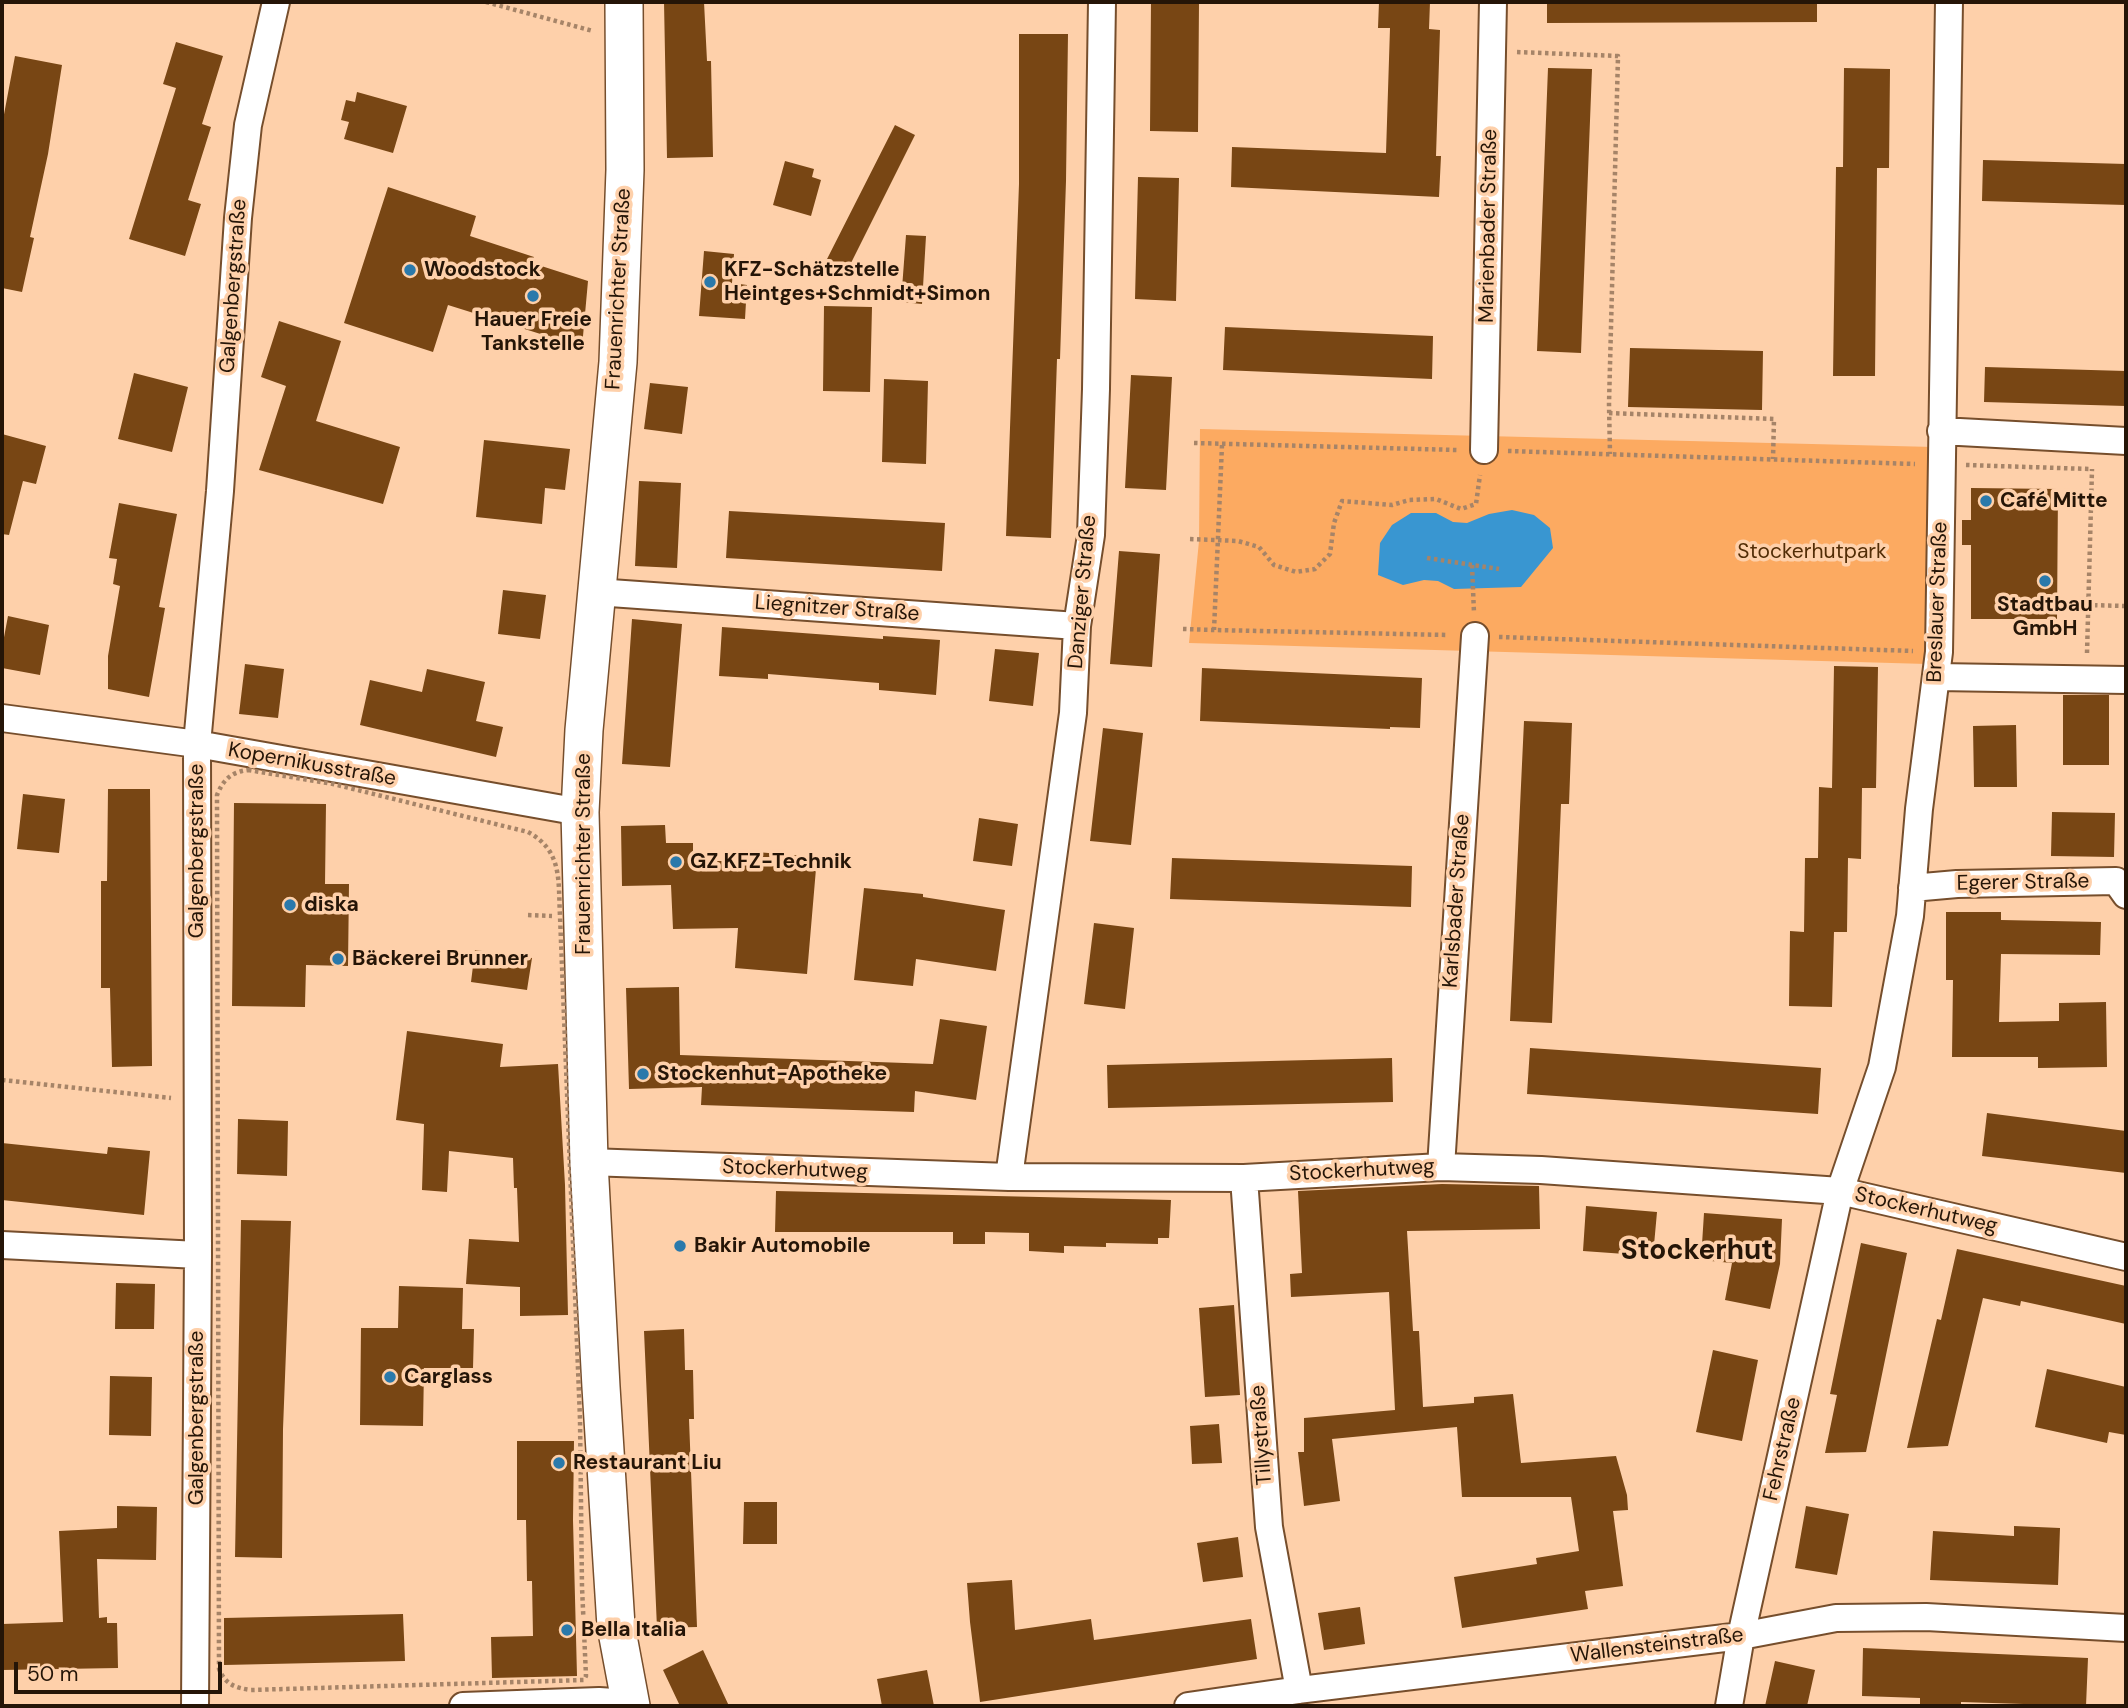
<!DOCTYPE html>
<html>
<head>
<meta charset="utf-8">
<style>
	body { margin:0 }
	#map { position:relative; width:2128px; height:1708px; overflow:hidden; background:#fed0aa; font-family:"DM Sans",sans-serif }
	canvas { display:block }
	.frame { position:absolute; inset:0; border:4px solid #251507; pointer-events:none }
	.scale { position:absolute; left:14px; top:1662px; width:208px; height:32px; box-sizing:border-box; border:4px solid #251507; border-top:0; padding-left:9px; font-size:21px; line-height:24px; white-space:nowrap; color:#251507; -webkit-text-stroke:5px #fed0aa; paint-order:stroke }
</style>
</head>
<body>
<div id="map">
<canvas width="2128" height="1708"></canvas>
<div class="frame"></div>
<div class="scale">50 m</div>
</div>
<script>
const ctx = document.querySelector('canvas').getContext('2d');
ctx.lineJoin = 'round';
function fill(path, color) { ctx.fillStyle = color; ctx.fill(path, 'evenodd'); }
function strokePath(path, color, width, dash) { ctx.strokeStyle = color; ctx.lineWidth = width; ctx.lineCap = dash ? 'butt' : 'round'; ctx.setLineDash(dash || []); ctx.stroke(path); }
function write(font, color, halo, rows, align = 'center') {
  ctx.font = font + ' "DM Sans",sans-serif'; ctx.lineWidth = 7; ctx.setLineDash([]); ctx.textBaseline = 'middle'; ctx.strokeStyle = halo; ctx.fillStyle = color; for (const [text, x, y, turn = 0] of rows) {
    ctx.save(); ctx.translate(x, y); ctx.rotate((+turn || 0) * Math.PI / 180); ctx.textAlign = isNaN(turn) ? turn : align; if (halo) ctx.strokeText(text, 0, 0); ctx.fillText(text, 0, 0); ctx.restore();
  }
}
const green = new Path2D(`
	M 1200,429 L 1934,447 L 1927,664 L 1189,643 L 1199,541 Z`);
const water = new Path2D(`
	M 1512,510 L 1534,515 L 1550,528 L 1553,548 L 1521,587 L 1454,589 L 1438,581 L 1424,580 L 1403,585 L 1378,575 L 1380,543 L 1392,525 L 1411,513 L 1436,513 L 1453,522 L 1467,523 L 1489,514 Z`);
const building = new Path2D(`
	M 664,2 L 704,2 L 707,61 L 711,61 L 713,157 L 667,158 Z
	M 1151,2 L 1199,2 L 1198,132 L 1150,131 Z
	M 1379,2 L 1430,2 L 1429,29 L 1440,30 L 1436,156 L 1441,156 L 1439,197 L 1231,187 L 1232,147 L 1386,153 L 1390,28 L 1378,28 Z
	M 1547,2 L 1817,2 L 1817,22 L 1547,23 Z
	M 1019,34 L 1068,34 L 1066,181 L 1060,359 L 1057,359 L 1051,538 L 1006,536 L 1019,184 Z
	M 176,42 L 223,56 L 202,124 L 211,127 L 188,200 L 201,204 L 185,256 L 129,239 L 176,88 L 163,84 Z
	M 15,56 L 62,65 L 48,154 L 30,237 L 34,238 L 22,292 L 2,288 L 2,125 Z
	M 1548,68 L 1592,69 L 1581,353 L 1537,351 Z
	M 1844,68 L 1890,69 L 1889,168 L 1877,168 L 1875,376 L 1833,376 L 1836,167 L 1843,167 Z
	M 357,92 L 407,106 L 393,153 L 344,139 L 349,122 L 341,120 L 346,100 L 355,102 Z
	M 895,125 L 915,135 L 846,273 L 825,263 Z
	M 1983,160 L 2126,164 L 2126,205 L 1982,201 Z
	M 785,161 L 814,169 L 812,177 L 821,180 L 811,216 L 773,205 Z
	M 1138,177 L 1179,178 L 1176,301 L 1135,299 Z
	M 388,187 L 476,216 L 470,236 L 534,257 L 532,263 L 588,281 L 582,347 L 448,305 L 433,352 L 344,323 Z
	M 906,235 L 926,236 L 922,304 L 901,302 Z
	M 704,251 L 734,254 L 732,283 L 747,285 L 745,319 L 699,316 Z
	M 824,306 L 872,307 L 870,392 L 823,391 Z
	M 279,321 L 341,341 L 316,421 L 400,447 L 383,504 L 259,470 L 286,386 L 261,377 Z
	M 1225,327 L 1433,336 L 1432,379 L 1223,370 Z
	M 1630,348 L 1763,351 L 1762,410 L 1628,407 Z
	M 1985,367 L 2126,371 L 2126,406 L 1984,402 Z
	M 134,373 L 188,387 L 172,452 L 118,439 Z
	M 1131,375 L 1172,377 L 1166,490 L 1125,488 Z
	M 884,379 L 928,381 L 926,464 L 882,462 Z
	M 650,383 L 688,387 L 682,434 L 644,429 Z
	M 2,434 L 46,446 L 36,484 L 23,481 L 9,535 L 2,534 Z
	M 484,440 L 570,449 L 565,490 L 545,488 L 542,524 L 476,517 Z
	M 639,481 L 681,483 L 677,568 L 635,566 Z
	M 1971,488 L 2058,489 L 2057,619 L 1971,619 L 1971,545 L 1962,545 L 1962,520 L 1971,520 Z
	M 119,503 L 177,514 L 159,607 L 165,608 L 149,697 L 108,689 L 108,656 L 120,586 L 113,584 L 117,559 L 109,558 Z
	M 729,511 L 945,523 L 942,571 L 726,558 Z
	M 1119,551 L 1160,554 L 1152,667 L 1110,664 Z
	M 503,590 L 546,595 L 540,639 L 498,634 Z
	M 8,616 L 49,625 L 40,675 L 2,668 L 2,648 Z
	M 632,619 L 682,624 L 670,767 L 622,764 Z
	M 722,627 L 883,639 L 883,636 L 940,640 L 936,695 L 879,690 L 879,683 L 768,674 L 768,679 L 719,676 Z
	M 995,649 L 1039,653 L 1033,706 L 989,701 Z
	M 245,664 L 284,669 L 278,718 L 239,714 Z
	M 1834,666 L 1878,667 L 1876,788 L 1862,788 L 1861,859 L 1848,858 L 1847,932 L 1834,932 L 1832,1007 L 1789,1006 L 1790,931 L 1804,932 L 1805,858 L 1818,858 L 1819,787 L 1832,788 Z
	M 1202,668 L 1422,678 L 1420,728 L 1390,727 L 1390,729 L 1200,721 Z
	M 427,669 L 485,682 L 476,721 L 503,727 L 496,757 L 360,725 L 370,680 L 422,692 Z
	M 2063,695 L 2109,695 L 2109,765 L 2063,765 Z
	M 1524,721 L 1572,723 L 1569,804 L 1561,804 L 1552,1023 L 1510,1021 Z
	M 2016,725 L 2017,787 L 1974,787 L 1973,726 Z
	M 1103,728 L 1143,733 L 1131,845 L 1090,841 Z
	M 108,789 L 150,789 L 152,1066 L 112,1067 L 110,988 L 101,988 L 101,881 L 107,881 Z
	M 23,794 L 65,799 L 59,853 L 17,849 Z
	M 234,803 L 326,804 L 325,884 L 349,884 L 348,966 L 306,965 L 305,1007 L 232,1006 Z
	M 2052,812 L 2115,813 L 2114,857 L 2051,856 Z
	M 979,818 L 1018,824 L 1012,866 L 973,861 Z
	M 665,825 L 666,843 L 693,843 L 693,861 L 743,861 L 744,851 L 817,857 L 807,974 L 735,968 L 738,928 L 673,929 L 671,885 L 622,886 L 621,826 Z
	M 1172,858 L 1412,866 L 1411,907 L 1170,899 Z
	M 864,888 L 923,894 L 923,897 L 1005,910 L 996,971 L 916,959 L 913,986 L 854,980 Z
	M 1946,912 L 2001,912 L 2001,920 L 2101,922 L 2100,955 L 2001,954 L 1999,1022 L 2059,1021 L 2059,1003 L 2106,1002 L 2107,1067 L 2038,1068 L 2038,1057 L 1952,1057 L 1953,980 L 1946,980 Z
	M 1094,923 L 1134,928 L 1125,1009 L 1084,1004 Z
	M 475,950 L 532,958 L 527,990 L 471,982 Z
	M 679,987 L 680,1055 L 933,1064 L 940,1019 L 987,1026 L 976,1100 L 915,1091 L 914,1112 L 701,1105 L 702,1087 L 629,1089 L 626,988 Z
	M 407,1031 L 503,1044 L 500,1067 L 558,1064 L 565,1185 L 568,1315 L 520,1316 L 520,1287 L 466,1284 L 469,1239 L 519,1242 L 517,1188 L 514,1188 L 513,1158 L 449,1151 L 447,1192 L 422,1190 L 424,1124 L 396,1120 Z
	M 1530,1048 L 1821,1068 L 1818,1114 L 1527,1094 Z
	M 1392,1058 L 1393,1102 L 1108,1108 L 1107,1065 Z
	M 1987,1113 L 2126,1131 L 2126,1173 L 1982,1156 Z
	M 238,1119 L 288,1121 L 287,1176 L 237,1174 Z
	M 2,1143 L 107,1154 L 108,1147 L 150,1151 L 144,1215 L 2,1200 Z
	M 1442,1184 L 1539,1186 L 1540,1229 L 1407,1231 L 1413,1331 L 1419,1331 L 1423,1407 L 1474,1403 L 1474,1397 L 1513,1394 L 1521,1463 L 1616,1456 L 1627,1495 L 1628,1510 L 1613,1511 L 1623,1586 L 1585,1591 L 1588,1609 L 1462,1628 L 1454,1577 L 1537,1564 L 1536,1558 L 1579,1551 L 1571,1497 L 1462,1497 L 1457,1427 L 1332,1439 L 1340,1501 L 1304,1506 L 1298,1452 L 1304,1452 L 1304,1418 L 1395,1410 L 1389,1292 L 1291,1297 L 1290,1274 L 1302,1273 L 1298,1191 Z
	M 776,1191 L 1171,1200 L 1169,1238 L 1158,1238 L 1158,1244 L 1106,1243 L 1106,1247 L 1064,1246 L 1064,1253 L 1029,1251 L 1029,1233 L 985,1232 L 985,1244 L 953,1244 L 953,1232 L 775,1232 Z
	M 1586,1206 L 1657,1212 L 1653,1256 L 1583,1251 Z
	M 1704,1213 L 1782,1219 L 1780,1264 L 1770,1309 L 1725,1300 L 1732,1263 L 1701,1260 Z
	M 241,1220 L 291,1221 L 283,1429 L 282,1558 L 235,1557 Z
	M 1861,1243 L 1907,1253 L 1866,1452 L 1825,1453 L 1837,1395 L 1830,1394 Z
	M 1957,1249 L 2126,1286 L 2126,1324 L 2021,1301 L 2020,1306 L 1983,1298 L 1948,1446 L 1907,1448 L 1937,1319 L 1941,1320 Z
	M 116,1283 L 155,1284 L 154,1329 L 115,1329 Z
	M 399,1286 L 463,1288 L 462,1329 L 474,1329 L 473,1368 L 424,1368 L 423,1426 L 360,1425 L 361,1328 L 398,1328 Z
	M 1234,1305 L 1240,1395 L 1205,1397 L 1199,1308 Z
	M 684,1329 L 685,1370 L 693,1370 L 694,1419 L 689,1419 L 697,1627 L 657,1628 L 644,1331 Z
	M 1713,1350 L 1758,1360 L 1742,1441 L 1696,1432 Z
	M 2047,1369 L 2126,1387 L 2126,1435 L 2109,1432 L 2107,1443 L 2035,1427 Z
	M 110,1376 L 152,1377 L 151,1436 L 109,1435 Z
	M 1219,1424 L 1222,1463 L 1192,1464 L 1190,1426 Z
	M 517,1441 L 574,1441 L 573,1520 L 577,1676 L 492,1678 L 491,1637 L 533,1636 L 532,1581 L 527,1581 L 526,1520 L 517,1520 Z
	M 744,1502 L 777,1502 L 777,1544 L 743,1544 Z
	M 117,1506 L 157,1507 L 156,1560 L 97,1559 L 99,1618 L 107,1617 L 107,1623 L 117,1623 L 118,1668 L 2,1670 L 2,1624 L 63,1622 L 59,1531 L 117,1528 Z
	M 1806,1506 L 1849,1514 L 1837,1575 L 1795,1568 Z
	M 2014,1526 L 2060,1528 L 2058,1585 L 1930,1580 L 1933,1531 L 2014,1536 Z
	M 1238,1537 L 1243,1577 L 1203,1582 L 1197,1543 Z
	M 1012,1580 L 1015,1630 L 1091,1619 L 1094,1640 L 1251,1619 L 1257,1659 L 980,1702 L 970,1622 L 967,1583 Z
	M 1360,1607 L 1365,1644 L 1324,1650 L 1318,1613 Z
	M 403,1614 L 405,1661 L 224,1665 L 224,1618 Z
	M 1863,1648 L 2088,1658 L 2086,1706 L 1961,1702 L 1961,1706 L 1920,1706 L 1920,1698 L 1862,1696 Z
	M 703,1650 L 729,1706 L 680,1706 L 663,1670 Z
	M 1775,1661 L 1815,1670 L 1807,1706 L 1765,1706 Z
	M 927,1670 L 934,1706 L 882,1706 L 877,1679 Z`);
const path = new Path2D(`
	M 486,2 L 593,31
	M 1517,52 L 1618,56 L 1609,404 L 1610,454
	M 1609,413 L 1774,419 L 1773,459
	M 1194,443 L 1457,450
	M 1222,445 L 1214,630 L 1448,635
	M 1508,451 L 1915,464
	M 1966,465 L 2090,469
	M 1190,539 L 1238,541 L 1259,547 L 1274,565 L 1296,572 L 1315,569 L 1330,554 L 1334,523 L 1342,501 L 1392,505 L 1409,500 L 1436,499 L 1461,509 L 1476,504 L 1480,475
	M 1427,558 L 1499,569
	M 1472,565 L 1474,613
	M 2087,605 L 2126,606
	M 1183,629 L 1214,630
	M 1499,637 L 1913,651
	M 2087,653 L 2092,469
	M 248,770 L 333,784 L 528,832 C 563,851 558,881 560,916 L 580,1419 L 582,1587 L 586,1676 L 584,1680 L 251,1690 C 235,1688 225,1684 219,1669 L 217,795 C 223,780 231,772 248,770 Z
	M 528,915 L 552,916
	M 2,1080 L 171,1098`);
const street = new Path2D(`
	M 1941,431 L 2126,441
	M 1484,450 L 1493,2
	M 596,592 L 1077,626
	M 1937,677 L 2126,680
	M 2,718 L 197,744 L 580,812
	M 1912,888 L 1957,884 L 2116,881 L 2126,895
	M 589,1162 L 1009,1177 L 1244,1178 L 1441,1167 L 1541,1170 L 1840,1191 L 2126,1257
	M 1441,1167 L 1475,636
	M 1009,1177 L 1073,713 L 1077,626 L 1091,535 L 1096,389 L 1102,2
	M 1244,1178 L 1269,1527 L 1299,1690
	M 2,1245 L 198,1255
	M 195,1706 L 198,1255 L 197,744 L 220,491 L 238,218 L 248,125 L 276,2
	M 463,1706 L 599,1701 L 630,1703
	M 1188,1706 L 1299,1690 L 1741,1636 L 1836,1618 L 1926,1617 L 2126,1628
	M 1729,1706 L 1741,1636 L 1840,1191 L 1882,1067 L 1910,916 L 1919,809 L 1939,652 L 1949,2`);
const secondary = new Path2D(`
	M 624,2 L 625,170 L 618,362 L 584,730 L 580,812 L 589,1162 L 601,1387 L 616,1626 L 631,1706`);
const markers = [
	[410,270,7,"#2a79ab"],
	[710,282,7,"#2a79ab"],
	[533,296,7,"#2a79ab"],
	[1986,501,7,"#2a79ab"],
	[2045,581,7,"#2a79ab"],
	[676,862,7,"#2a79ab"],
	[290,905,7,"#2a79ab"],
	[338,959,7,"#2a79ab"],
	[643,1074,7,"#2a79ab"],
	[680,1246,7,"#2a79ab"],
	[390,1377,7,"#2a79ab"],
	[559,1463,7,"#2a79ab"],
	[567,1630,7,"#2a79ab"]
];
const streetNames = [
	["Marienbader Straße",1489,226,-89],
	["Galgenbergstraße",234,286,-86],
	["Frauenrichter Straße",619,289,-87],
	["Danziger Straße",1083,592,-85],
	["Breslauer Straße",1938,602,-88],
	["Liegnitzer Straße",837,609,4],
	["Kopernikusstraße",312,765,10],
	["Galgenbergstraße",197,851,-90],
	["Frauenrichter Straße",584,854,-90],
	["Egerer Straße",2023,883,-1],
	["Karlsbader Straße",1457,901,-86],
	["Stockerhutweg",795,1170,2],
	["Stockerhutweg",1362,1171,-3],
	["Stockerhutweg",1926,1211,13],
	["Galgenbergstraße",197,1418,-90],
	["Tillystraße",1262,1435,-94],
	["Fehrstraße",1783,1449,-77],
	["Wallensteinstraße",1657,1646,-7]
];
const poiNames = [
	["Woodstock",424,270],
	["KFZ-Schätzstelle",724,270],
	["Heintges+Schmidt+Simon",724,294],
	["Hauer Freie",533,320,"center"],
	["Tankstelle",533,344,"center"],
	["Café Mitte",2000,501],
	["Stadtbau",2045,605,"center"],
	["GmbH",2045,629,"center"],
	["GZ KFZ-Technik",690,862],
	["diska",304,905],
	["Bäckerei Brunner",352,959],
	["Stockenhut-Apotheke",657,1074],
	["Bakir Automobile",694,1246],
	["Carglass",404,1377],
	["Restaurant Liu",573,1463],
	["Bella Italia",581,1630]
];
const parkNames = [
	["Stockerhutpark",1812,552]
];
const districtNames = [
	["Stockerhut",1697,1252]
];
fill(green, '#fcaa61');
fill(water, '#3996d1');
fill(building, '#784614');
strokePath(street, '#764e2c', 30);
strokePath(secondary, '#764e2c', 40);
strokePath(path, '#a68468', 4.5, [3.5, 3.5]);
strokePath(street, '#fff', 26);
strokePath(secondary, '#fff', 37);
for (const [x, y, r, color] of markers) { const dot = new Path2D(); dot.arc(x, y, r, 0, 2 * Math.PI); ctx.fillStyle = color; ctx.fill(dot); strokePath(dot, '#fed0aa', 2.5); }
write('21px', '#251507', '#fed0aa', streetNames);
write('bold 21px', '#251507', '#fed0aa', poiNames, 'left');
write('21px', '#522d06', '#fed0aa', parkNames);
write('bold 28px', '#251507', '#fed0aa', districtNames);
</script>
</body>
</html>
